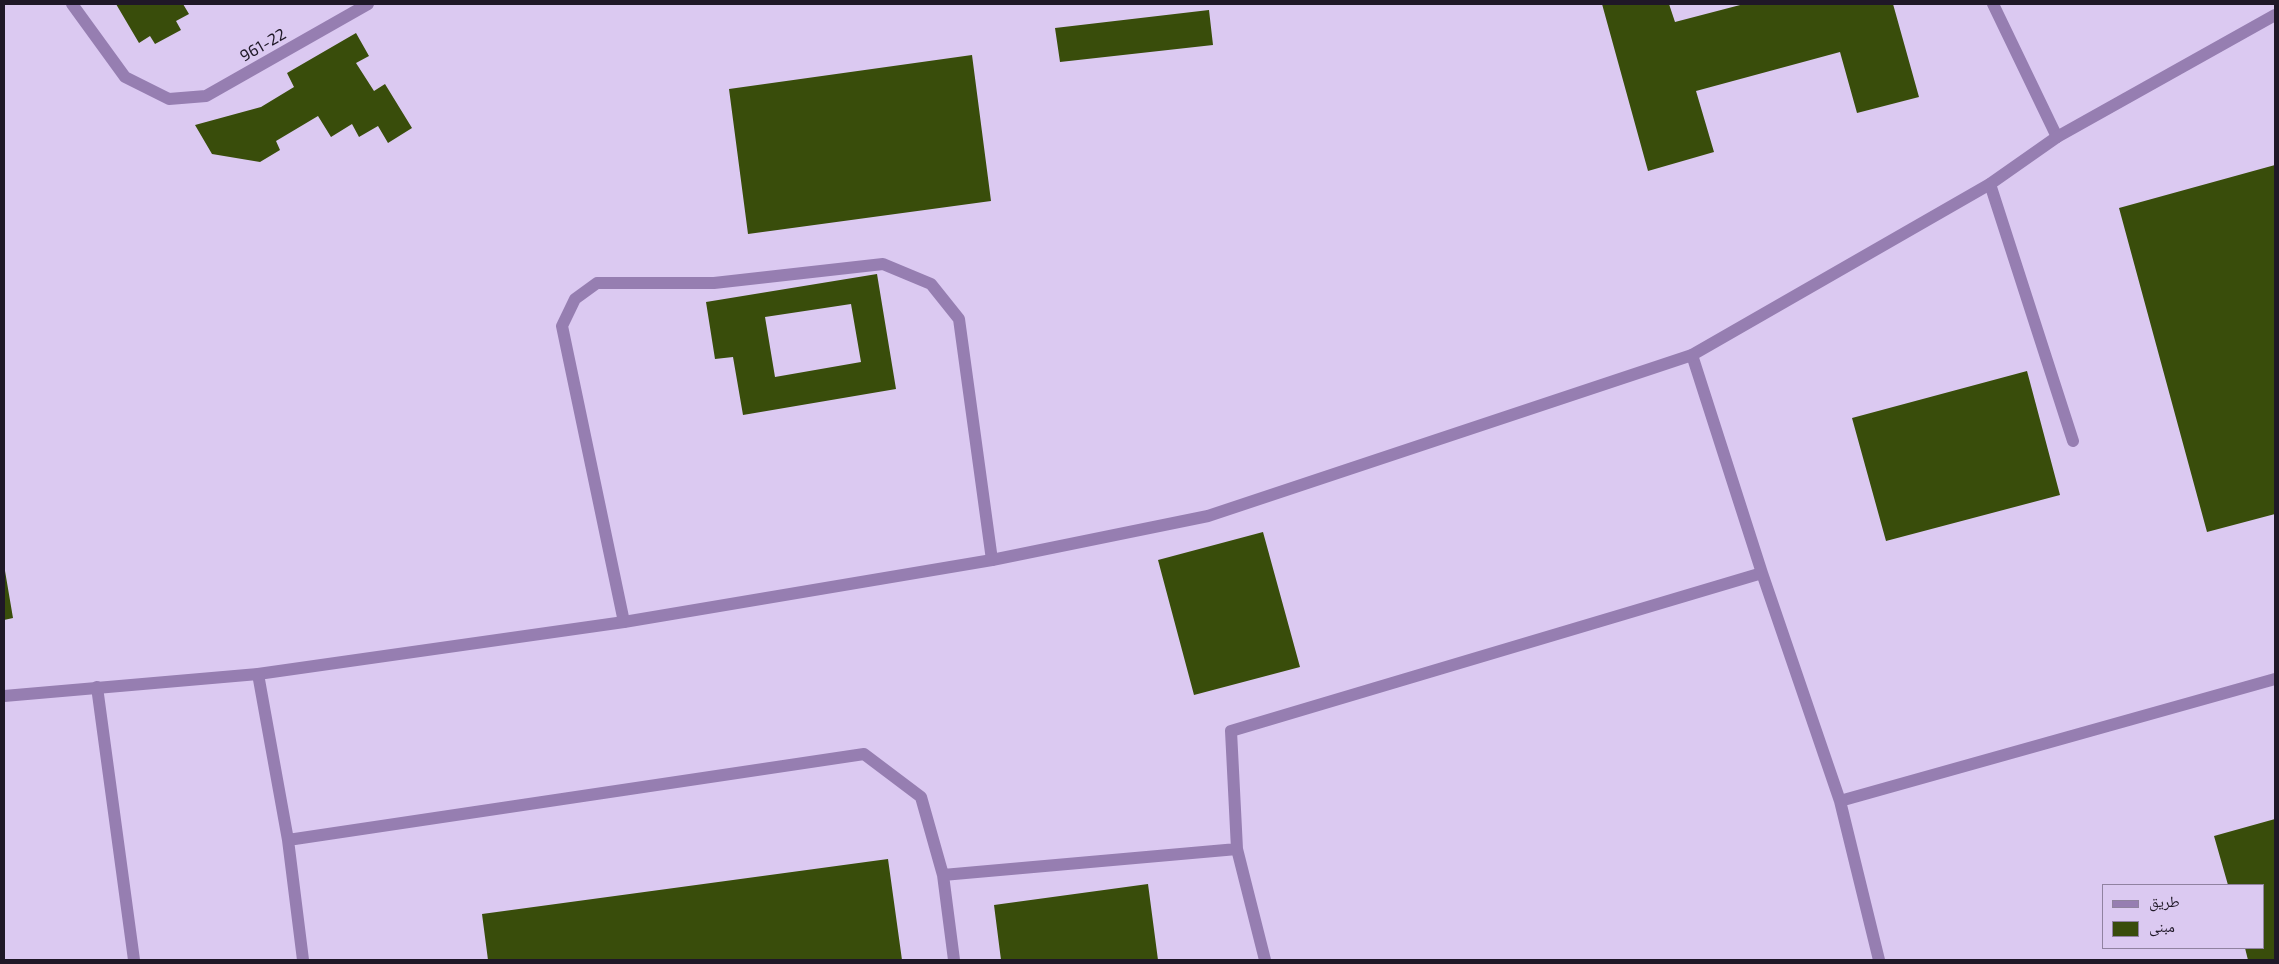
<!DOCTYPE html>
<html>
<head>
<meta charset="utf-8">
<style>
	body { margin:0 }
	#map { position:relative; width:2279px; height:964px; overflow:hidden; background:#dbc9f1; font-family:"Exo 2","Noto Naskh Arabic",sans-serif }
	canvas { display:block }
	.frame { position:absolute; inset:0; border:5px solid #1f1827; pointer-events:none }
	.legend { position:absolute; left:2102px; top:884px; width:162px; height:65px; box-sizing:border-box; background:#dbc9f1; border:1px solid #9082a0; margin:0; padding:6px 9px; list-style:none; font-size:15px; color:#1f1827 }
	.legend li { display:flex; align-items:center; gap:10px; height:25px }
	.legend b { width:25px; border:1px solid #9082a0 }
</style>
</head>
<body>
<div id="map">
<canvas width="2279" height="964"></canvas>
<div class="frame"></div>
<ul class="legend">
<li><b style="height:6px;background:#967eb1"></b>طريق</li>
<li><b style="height:14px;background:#394d0b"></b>مبنى</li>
</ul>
</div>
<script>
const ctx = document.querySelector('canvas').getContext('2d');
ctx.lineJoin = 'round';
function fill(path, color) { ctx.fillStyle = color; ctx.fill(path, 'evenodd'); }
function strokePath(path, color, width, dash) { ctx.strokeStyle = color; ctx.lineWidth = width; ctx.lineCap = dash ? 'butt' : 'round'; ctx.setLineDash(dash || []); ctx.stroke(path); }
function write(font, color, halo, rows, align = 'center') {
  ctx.font = font + ' "Exo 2",sans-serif'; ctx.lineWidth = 5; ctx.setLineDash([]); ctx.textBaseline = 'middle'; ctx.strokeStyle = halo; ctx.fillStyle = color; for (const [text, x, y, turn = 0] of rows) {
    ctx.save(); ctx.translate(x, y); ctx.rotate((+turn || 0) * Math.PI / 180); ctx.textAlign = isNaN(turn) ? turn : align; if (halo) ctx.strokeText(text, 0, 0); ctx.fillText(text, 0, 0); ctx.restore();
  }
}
const building = new Path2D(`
	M 116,4 L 183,4 L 189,14 L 176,21 L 181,30 L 155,44 L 150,36 L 139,43 Z
	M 1602,4 L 1669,4 L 1675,22 L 1744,4 L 1893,4 L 1919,97 L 1857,113 L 1840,52 L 1696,91 L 1714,152 L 1648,171 Z
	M 1209,10 L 1213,45 L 1060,62 L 1055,28 Z
	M 356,33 L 369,56 L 356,63 L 374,91 L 385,84 L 412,128 L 388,143 L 378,126 L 359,137 L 352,124 L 331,137 L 318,116 L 276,141 L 280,150 L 260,162 L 212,154 L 195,125 L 261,107 L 294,87 L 287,73 Z
	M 972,55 L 991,201 L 748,234 L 729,89 Z
	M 2275,165 L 2275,514 L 2207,532 L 2119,208 Z
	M 877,274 L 896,389 L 743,415 L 733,357 L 715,359 L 706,302 ZM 851,304 L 861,362 L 775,377 L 765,317 Z
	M 2027,371 L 2060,495 L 1886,541 L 1852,418 Z
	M 1263,532 L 1300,667 L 1194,695 L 1158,560 Z
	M 4,565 L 13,618 L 4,620 Z
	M 2275,819 L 2275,960 L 2248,960 L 2245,948 L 2263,948 L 2263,885 L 2228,885 L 2214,836 Z
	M 888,859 L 902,960 L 488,960 L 482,914 Z
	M 1148,884 L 1158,960 L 1001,960 L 994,905 Z`);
const service = new Path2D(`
	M 1993,4 L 2057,137
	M 1990,184 L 2073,441
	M 1692,355 L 1762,573 L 1840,801 L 1879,960
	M 624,622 L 562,326 L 575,299 L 597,283 L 714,283 L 883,264 L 931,284 L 959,319 L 992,560
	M 258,674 L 288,840 L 303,960
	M 97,687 L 134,960
	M 1840,801 L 2275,679
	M 288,840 L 864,754 L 921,797 L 943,875 L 954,960
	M 943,875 L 1237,849
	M 1265,960 L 1237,849 L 1231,731 L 1762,573`);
const minor = new Path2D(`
	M 72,4 L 125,77 L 169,99 L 206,96 L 368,4
	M 4,696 L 258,674 L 624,622 L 992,560 L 1208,516 L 1692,355 L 1990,184 L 2057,137 L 2275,15`);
const streetNames = [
	["961-22",263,45,-30]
];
fill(building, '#394d0b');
strokePath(service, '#967eb1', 12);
strokePath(minor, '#967eb1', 12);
write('16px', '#1f1827', '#dbc9f1', streetNames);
</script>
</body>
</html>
